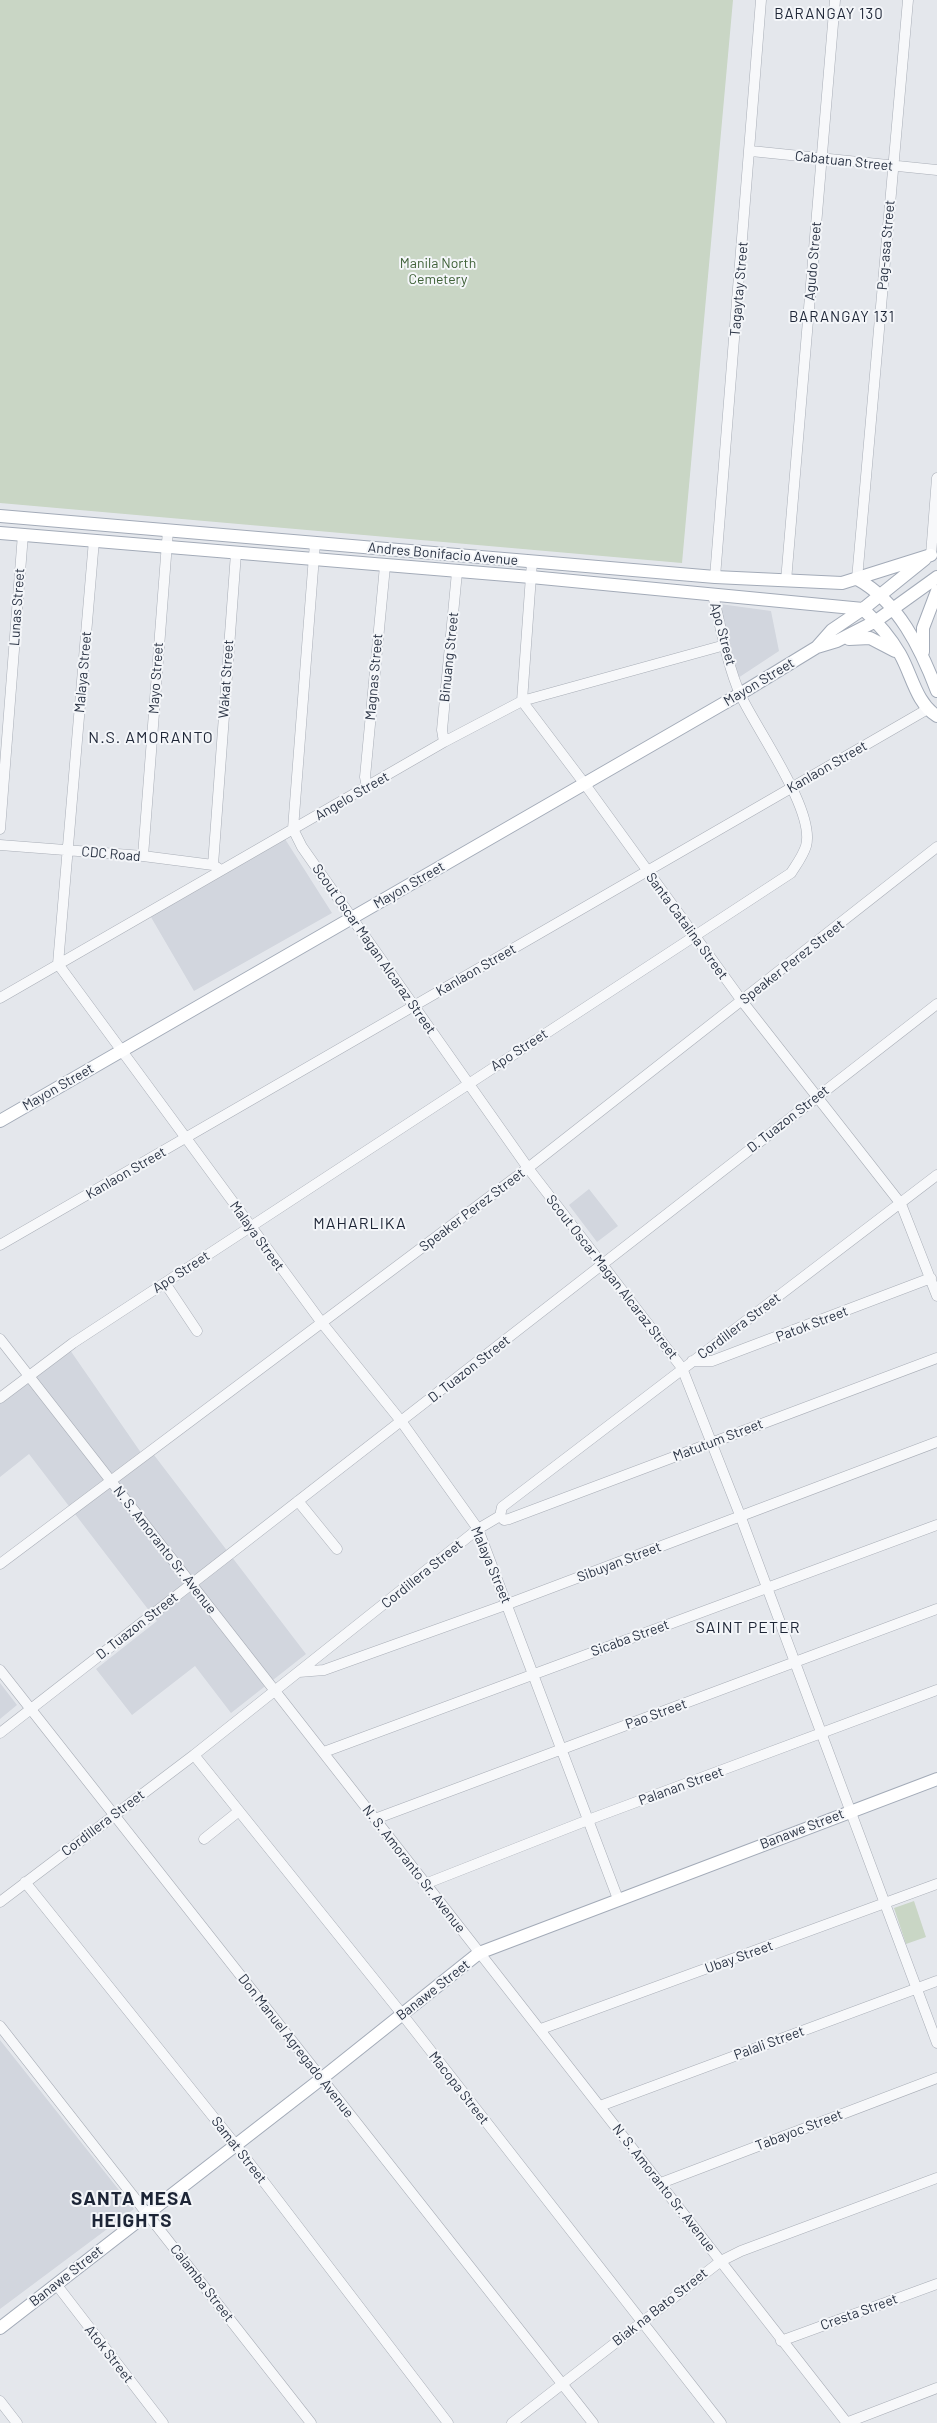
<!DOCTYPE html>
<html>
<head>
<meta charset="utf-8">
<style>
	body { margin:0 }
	canvas { display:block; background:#e4e7ec }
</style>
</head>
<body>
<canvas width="937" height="2423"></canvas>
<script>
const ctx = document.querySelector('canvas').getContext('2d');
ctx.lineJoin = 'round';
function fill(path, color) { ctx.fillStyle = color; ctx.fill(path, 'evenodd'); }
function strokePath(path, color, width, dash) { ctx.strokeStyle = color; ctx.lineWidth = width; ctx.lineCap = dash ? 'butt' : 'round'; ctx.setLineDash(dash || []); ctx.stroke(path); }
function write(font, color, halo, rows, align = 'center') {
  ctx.font = font + ' Barlow,sans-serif'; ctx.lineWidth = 4; ctx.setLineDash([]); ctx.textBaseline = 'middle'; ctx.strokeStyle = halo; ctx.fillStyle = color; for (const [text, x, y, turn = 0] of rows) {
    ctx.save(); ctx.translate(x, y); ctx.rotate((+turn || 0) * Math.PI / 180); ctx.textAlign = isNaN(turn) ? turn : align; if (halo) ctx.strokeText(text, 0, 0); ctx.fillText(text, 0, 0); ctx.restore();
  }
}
const built = new Path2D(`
	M 720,604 L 771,611 L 779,651 L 738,678 Z
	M 285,839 L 332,913 L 194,991 L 148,912 Z
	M 589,1189 L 618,1226 L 597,1242 L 569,1205 Z
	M 70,1350 L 146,1460 L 154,1455 L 306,1654 L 231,1713 L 195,1666 L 132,1715 L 96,1669 L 157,1621 L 29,1454 L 0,1477 L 0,1403 Z
	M 0,1683 L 17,1705 L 0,1719 Z
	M 0,2040 L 134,2209 L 0,2309 Z`);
const green = new Path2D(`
	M 0,0 L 733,0 L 682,563 L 0,503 Z
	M 914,1901 L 926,1937 L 906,1944 L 894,1908 Z`);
const minor = new Path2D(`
	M 751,151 L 937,170
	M 94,540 L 58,964 L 322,1323 L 401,1421 L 478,1529 L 618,1899
	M 315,543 L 293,829 L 302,847 L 528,1168 L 682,1368 L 740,1515 L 937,2043
	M 931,555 L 937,478
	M 532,562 L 522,701 L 584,783 L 742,1001 L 901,1204 L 937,1296
	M 715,577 L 761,0
	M 857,579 L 908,0
	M 786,581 L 835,0
	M 444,742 L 442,730 L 457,572
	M 367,787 L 365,777 L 385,566
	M 0,829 L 23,534
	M 0,845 L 143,856 L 213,865 L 218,868
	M 143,856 L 168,530
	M 213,865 L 236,553
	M 0,998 L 444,742 L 522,701 L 725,645
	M 0,1245 L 926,710
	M 165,1283 L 197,1331
	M 0,1339 L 847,2423
	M 692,1361 L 712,1361 L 931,1278
	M 0,1398 L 73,1343 L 791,873 C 796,865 803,856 806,846 C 816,811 756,729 740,694 C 727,664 721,628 713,595
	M 298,1501 L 337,1549
	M 500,1516 L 504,1520 L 509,1519 L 937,1358
	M 0,1564 L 528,1168 L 937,847
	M 0,1670 L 593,2423
	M 299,1672 L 324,1670 L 508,1604 L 937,1442
	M 0,1733 L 937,1004
	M 324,1752 L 937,1525
	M 194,1755 L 402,2014 L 721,2423
	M 375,1819 L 937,1609
	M 204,1839 L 239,1811
	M 25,1882 L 235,2144 L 448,2423
	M 425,1884 L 588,1820 L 937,1690
	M 0,1902 L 194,1755 L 478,1529 L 500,1516 L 502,1507 L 937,1175
	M 0,2026 L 311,2423
	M 541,2029 L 937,1884
	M 600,2106 L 937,1981
	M 661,2183 L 937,2078
	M 56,2284 L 163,2423
	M 781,2341 L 937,2284
	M 0,2401 L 17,2423
	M 512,2423 L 721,2261 L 741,2251 L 937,2178
	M 846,2423 L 937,2388`);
const major = new Path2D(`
	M 0,516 L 715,577 L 842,583 L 931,555
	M 0,533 L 531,577 L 863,609 C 877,622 890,637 900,654 C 912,675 916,703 937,716
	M 857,579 C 898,601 921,649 937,691
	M 849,639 L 870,638 L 895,651
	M 817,647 L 832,630 L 863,609 L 925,559
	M 923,652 L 923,628 L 937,591
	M 0,1121 L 740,694 L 817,647 L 837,641 L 876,621 L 937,577
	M 0,2328 L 321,2079 L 479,1953 L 937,1779`);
const streetNames = [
	["Cabatuan Street",844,161,6],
	["Pag-asa Street",886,245,-85],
	["Agudo Street",813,261,-85],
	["Tagaytay Street",739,289,-85],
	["Andres Bonifacio Avenue",443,554,5],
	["Lunas Street",17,607,-86],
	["Apo Street",723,634,75],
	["Binuang Street",449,657,-84],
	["Malaya Street",83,672,-85],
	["Magnas Street",374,677,-85],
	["Mayo Street",156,678,-86],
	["Wakat Street",226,679,-86],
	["Mayon Street",759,682,-31],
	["Kanlaon Street",827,767,-30],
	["Angelo Street",352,796,-30],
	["CDC Road",111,854,5],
	["Mayon Street",409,885,-30],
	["Santa Catalina Street",687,926,54],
	["Scout Oscar Magan Alcaraz Street",374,949,55],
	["Speaker Perez Street",792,962,-38],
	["Kanlaon Street",476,970,-30],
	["Apo Street",519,1050,-33],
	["Mayon Street",58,1087,-30],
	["D. Tuazon Street",788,1119,-38],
	["Kanlaon Street",126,1173,-30],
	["Speaker Perez Street",472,1210,-37],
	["Malaya Street",257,1236,54],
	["Apo Street",181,1272,-33],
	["Scout Oscar Magan Alcaraz Street",612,1277,52],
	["Patok Street",812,1324,-21],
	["Cordillera Street",739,1326,-37],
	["D. Tuazon Street",469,1369,-38],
	["Matutum Street",718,1440,-21],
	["N. S. Amoranto Sr. Avenue",165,1550,52],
	["Sibuyan Street",619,1562,-21],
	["Malaya Street",491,1565,67],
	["Cordillera Street",422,1574,-39],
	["D. Tuazon Street",137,1626,-38],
	["Sicaba Street",630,1638,-20],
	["Pao Street",656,1714,-20],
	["Palanan Street",681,1786,-20],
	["Cordillera Street",103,1823,-37],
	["Banawe Street",802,1829,-21],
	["N. S. Amoranto Sr. Avenue",414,1869,52],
	["Ubay Street",739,1957,-20],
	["Banawe Street",433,1990,-38],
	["Palali Street",769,2043,-20],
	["Don Manuel Agregado Avenue",296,2046,52],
	["Macopa Street",459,2088,52],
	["Tabayoc Street",799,2130,-21],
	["Samat Street",239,2150,52],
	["N. S. Amoranto Sr. Avenue",664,2188,52],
	["Banawe Street",66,2276,-38],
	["Calamba Street",202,2283,52],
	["Biak na Bato Street",660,2307,-38],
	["Cresta Street",859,2312,-20],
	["Atok Street",109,2354,52]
];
const parkNames = [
	["Manila North",438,263],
	["Cemetery",438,279]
];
const neighbourhoodNames = [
	["BARANGAY 130",829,14],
	["BARANGAY 131",842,317]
];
const quarterNames = [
	["N.S. AMORANTO",151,738],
	["MAHARLIKA",360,1224],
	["SAINT PETER",748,1628]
];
const districtNames = [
	["SANTA MESA",132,2199],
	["HEIGHTS",132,2221]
];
fill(built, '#d2d6de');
fill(green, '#c9d6c5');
strokePath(minor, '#a9aeb7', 11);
strokePath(major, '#a3abb8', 14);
strokePath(minor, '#f7f8fa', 10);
strokePath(major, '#fff', 12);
write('14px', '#2b3445', '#f4f6f9', streetNames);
write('14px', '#3f6138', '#f4f6f9', parkNames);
ctx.letterSpacing = '1px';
write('15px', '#1d2536', '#f4f6f9', neighbourhoodNames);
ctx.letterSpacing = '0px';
ctx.letterSpacing = '1px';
write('16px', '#1d2536', '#f4f6f9', quarterNames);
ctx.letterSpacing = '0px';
ctx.letterSpacing = '1px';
write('bold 19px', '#1d2536', '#f4f6f9', districtNames);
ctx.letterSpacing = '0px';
</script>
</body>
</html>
